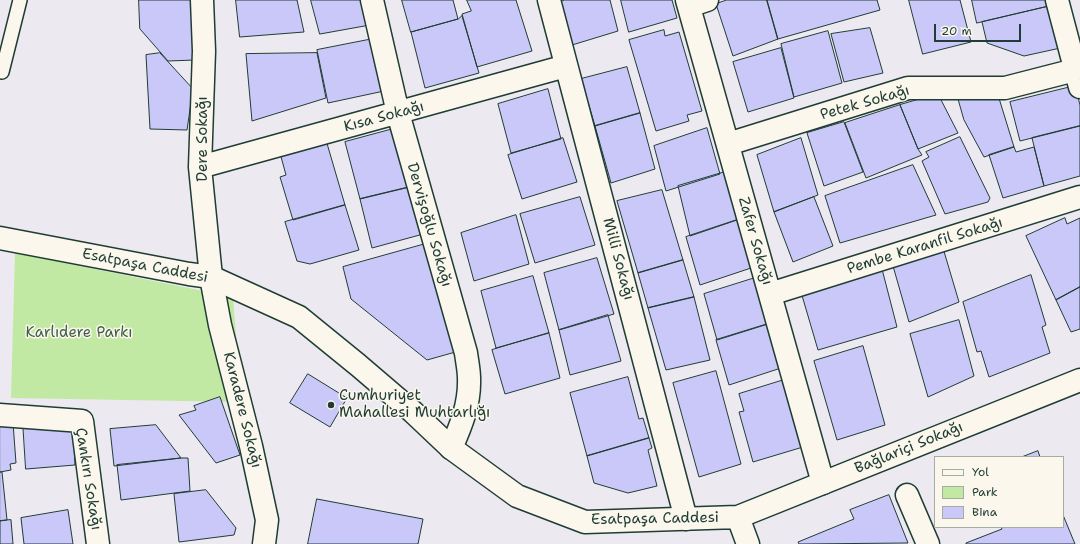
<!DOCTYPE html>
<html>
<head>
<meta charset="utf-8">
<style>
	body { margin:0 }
	#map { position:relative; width:1080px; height:544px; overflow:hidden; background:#ece9f0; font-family:"Shantell Sans",sans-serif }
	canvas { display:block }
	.legend { position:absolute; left:934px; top:456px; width:130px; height:72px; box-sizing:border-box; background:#fbf7ec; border:1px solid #a3ada2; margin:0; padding:5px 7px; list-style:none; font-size:12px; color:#1f3d34 }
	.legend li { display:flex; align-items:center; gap:8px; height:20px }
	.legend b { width:20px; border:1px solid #a3ada2 }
	.scale { position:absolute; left:934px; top:24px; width:87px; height:18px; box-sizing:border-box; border:2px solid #1f3d34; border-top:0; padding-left:5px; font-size:12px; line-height:14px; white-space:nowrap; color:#1f3d34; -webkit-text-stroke:3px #fbf7ec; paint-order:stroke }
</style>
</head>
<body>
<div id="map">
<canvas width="1080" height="544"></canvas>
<ul class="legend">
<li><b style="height:5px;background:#fbf7ec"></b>Yol</li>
<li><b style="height:11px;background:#c2e9a3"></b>Park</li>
<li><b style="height:11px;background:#cac7f9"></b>Bina</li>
</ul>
<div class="scale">20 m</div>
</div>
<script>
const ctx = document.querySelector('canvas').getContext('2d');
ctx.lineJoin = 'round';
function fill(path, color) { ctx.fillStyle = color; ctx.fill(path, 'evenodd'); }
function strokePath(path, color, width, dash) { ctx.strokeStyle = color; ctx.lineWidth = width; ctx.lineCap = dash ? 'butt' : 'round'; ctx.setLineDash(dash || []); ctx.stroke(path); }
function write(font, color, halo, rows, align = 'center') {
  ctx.font = font + ' "Shantell Sans",sans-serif'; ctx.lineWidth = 3; ctx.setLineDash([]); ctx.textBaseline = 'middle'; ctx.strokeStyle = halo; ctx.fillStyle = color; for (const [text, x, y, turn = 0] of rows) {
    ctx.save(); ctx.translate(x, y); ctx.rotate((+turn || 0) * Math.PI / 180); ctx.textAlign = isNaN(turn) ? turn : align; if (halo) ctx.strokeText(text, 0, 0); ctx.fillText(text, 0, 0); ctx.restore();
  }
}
const green = new Path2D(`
	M 15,253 L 233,297 L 241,402 L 11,398 Z`);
const building = new Path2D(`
	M 139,0 L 193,0 L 195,60 L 168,61 L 140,29 Z
	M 236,0 L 297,0 L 304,32 L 240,37 Z
	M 311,0 L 363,0 L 370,25 L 320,34 Z
	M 402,0 L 453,0 L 458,19 L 411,32 Z
	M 467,0 L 516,0 L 532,51 L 477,67 L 462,14 L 471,11 Z
	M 565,0 L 610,0 L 618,31 L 572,45 L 560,2 Z
	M 621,0 L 672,0 L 677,18 L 629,32 Z
	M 727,0 L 767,0 L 778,39 L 733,56 L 716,4 Z
	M 767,0 L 877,0 L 880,10 L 778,39 Z
	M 909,0 L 960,0 L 971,42 L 923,54 Z
	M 972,0 L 1052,0 L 1053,5 L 977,23 Z
	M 1055,5 L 1065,47 L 1024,56 L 987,43 L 982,22 Z
	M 462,16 L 479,73 L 425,88 L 411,32 L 458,19 Z
	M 870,28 L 883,73 L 844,82 L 831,34 Z
	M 664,30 L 665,36 L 679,32 L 702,111 L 687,115 L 689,121 L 656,131 L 629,40 Z
	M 828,31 L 842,83 L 794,97 L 781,44 Z
	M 373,39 L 384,91 L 328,103 L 317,50 Z
	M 781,48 L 794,98 L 748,112 L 733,62 Z
	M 160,53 L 193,89 L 187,130 L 150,129 L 146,55 Z
	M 317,53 L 326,98 L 252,121 L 246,54 Z
	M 627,67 L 640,113 L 595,126 L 581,79 Z
	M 1075,86 L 1080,105 L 1080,126 L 1020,141 L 1010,102 Z
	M 548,89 L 561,139 L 511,153 L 498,104 Z
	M 938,94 L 958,133 L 918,149 L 900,105 Z
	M 957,94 L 998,95 L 1014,147 L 984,157 L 964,120 Z
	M 900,105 L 918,149 L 922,155 L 866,178 L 845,123 Z
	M 640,113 L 655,169 L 611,183 L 595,126 Z
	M 844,122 L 863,172 L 824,186 L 807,133 Z
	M 1080,126 L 1080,176 L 1044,186 L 1032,138 Z
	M 397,128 L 414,186 L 360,199 L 345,142 Z
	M 707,128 L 720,174 L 666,191 L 654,146 Z
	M 960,137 L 990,198 L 988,202 L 945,214 L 922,161 L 929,157 L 926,152 Z
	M 563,138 L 577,182 L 522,199 L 508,155 Z
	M 801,138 L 818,195 L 774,212 L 757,155 Z
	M 326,140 L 345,205 L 293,220 L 280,177 L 286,175 L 280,153 Z
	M 1014,147 L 1016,152 L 1034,147 L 1044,186 L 1003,198 L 989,155 Z
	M 913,165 L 936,215 L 840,243 L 825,196 Z
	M 725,172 L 737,220 L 690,236 L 678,186 Z
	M 414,186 L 427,233 L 372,248 L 360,199 Z
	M 662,190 L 683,260 L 638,273 L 617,201 Z
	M 580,197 L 595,245 L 535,263 L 520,214 Z
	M 814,197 L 833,246 L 793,262 L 774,212 Z
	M 345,205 L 359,250 L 310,264 L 297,261 L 285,222 Z
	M 516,215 L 529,264 L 474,281 L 461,233 Z
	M 1065,218 L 1067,224 L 1080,218 L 1080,287 L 1056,300 L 1026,236 Z
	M 737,220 L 751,268 L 700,285 L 686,237 Z
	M 429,243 L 459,351 L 427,360 L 351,299 L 343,267 Z
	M 943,248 L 959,302 L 909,322 L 893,266 Z
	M 597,258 L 614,314 L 559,330 L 544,273 Z
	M 683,260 L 694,297 L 648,308 L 638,273 Z
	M 882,269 L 897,327 L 818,350 L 801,292 Z
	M 1031,275 L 1046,325 L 1042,327 L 1050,353 L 989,377 L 981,351 L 977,352 L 963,302 Z
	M 533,276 L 549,333 L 496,348 L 481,291 Z
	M 755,278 L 768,324 L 717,340 L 704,294 Z
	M 1080,287 L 1080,329 L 1071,332 L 1056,300 Z
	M 694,297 L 710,360 L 666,370 L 648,308 Z
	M 608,315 L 621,361 L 570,375 L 559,330 Z
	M 959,320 L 974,376 L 928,397 L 910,334 Z
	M 768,324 L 781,368 L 729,385 L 716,340 Z
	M 549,333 L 560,378 L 505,394 L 492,350 Z
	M 863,346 L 885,425 L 837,440 L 814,361 Z
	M 716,371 L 741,464 L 699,477 L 673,383 Z
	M 308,374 L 347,398 L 330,427 L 290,403 Z
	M 628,377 L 639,419 L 643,418 L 649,438 L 587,456 L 570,393 Z
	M 784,380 L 803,447 L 753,462 L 739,412 L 744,411 L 739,394 Z
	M 220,397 L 240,455 L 216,463 L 179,415 L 196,410 L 194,406 Z
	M 23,422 L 73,422 L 75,465 L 26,469 Z
	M 0,423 L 13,423 L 16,463 L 10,464 L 11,470 L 0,472 Z
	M 156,425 L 181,458 L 114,466 L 110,429 Z
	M 649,438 L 652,448 L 648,450 L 657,486 L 628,493 L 594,483 L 587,456 Z
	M 1038,451 L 1040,457 L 1022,457 Z
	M 181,458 L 188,458 L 190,491 L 121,500 L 117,465 Z
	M 0,472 L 2,472 L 7,520 L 0,521 Z
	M 206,490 L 236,528 L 234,535 L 179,542 L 174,494 Z
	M 889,495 L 908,543 L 799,544 L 798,542 L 854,519 L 850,510 Z
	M 317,499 L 423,519 L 418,544 L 308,544 Z
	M 68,510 L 73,544 L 24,544 L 21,518 Z
	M 1063,515 L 1075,544 L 966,544 L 966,543 L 1002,529 L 1001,527 L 1063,527 Z
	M 11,520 L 13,544 L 0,544 L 0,521 Z`);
const service = new Path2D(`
	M 0,71 L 2,72 L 20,0`);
const minor = new Path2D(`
	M 202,0 L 204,51 L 200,167 L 211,277 L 220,325 L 251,446 L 267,520 L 264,544
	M 372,0 L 398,113 L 466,353 C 467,361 469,370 469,378 C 470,404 461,426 451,448
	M 549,0 L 686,519
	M 687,0 L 823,483
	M 1057,0 L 1080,87
	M 689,6 L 707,0
	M 728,144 L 908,88 L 1005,88 L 1075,70
	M 200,167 L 566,66
	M 770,294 L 1080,197
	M 0,415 L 82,421 L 98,544
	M 907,495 L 928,544`);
const tertiary = new Path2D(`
	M 0,238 L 189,274 L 211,277 L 299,317 L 358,365 L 413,412 L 451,448 L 517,496 L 585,522 L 738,517 L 1080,380
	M 738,517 L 748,544`);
const markers = [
	[331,405,4,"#1f3d34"]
];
const streetNames = [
	["Petek Sokağı",865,103,-16],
	["Kısa Sokağı",384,117,-15],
	["Dere Sokağı",203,139,-90],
	["Dervişoğlu Sokağı",429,225,74],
	["Zafer Sokağı",755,241,74],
	["Pembe Karanfil Sokağı",925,246,-17],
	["Milli Sokağı",618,259,75],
	["Esatpaşa Caddesi",145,266,11],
	["Karadere Sokağı",242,410,76],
	["Bağlariçi Sokağı",909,448,-22],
	["Çankırı Sokağı",88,479,81],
	["Esatpaşa Caddesi",655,519,-1]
];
const parkNames = [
	["Karlıdere Parkı",79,333]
];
const poiNames = [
	["Cumhuriyet",339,396],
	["Mahallesi Muhtarlığı",339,413]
];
fill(green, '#c2e9a3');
fill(building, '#cac7f9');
strokePath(building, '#1f3d34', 1);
strokePath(service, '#1f3d34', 16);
strokePath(minor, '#1f3d34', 25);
strokePath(tertiary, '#1f3d34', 25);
strokePath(service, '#fbf7ec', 13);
strokePath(minor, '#fbf7ec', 22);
strokePath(tertiary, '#fbf7ec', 22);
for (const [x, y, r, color] of markers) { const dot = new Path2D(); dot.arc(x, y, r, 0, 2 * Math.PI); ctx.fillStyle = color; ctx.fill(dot); strokePath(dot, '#fbf7ec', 1.5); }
write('15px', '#1f3d34', '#fbf7ec', streetNames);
write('15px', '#405f4a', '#fbf7ec', parkNames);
write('15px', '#1f3d34', '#fbf7ec', poiNames, 'left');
</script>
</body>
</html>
